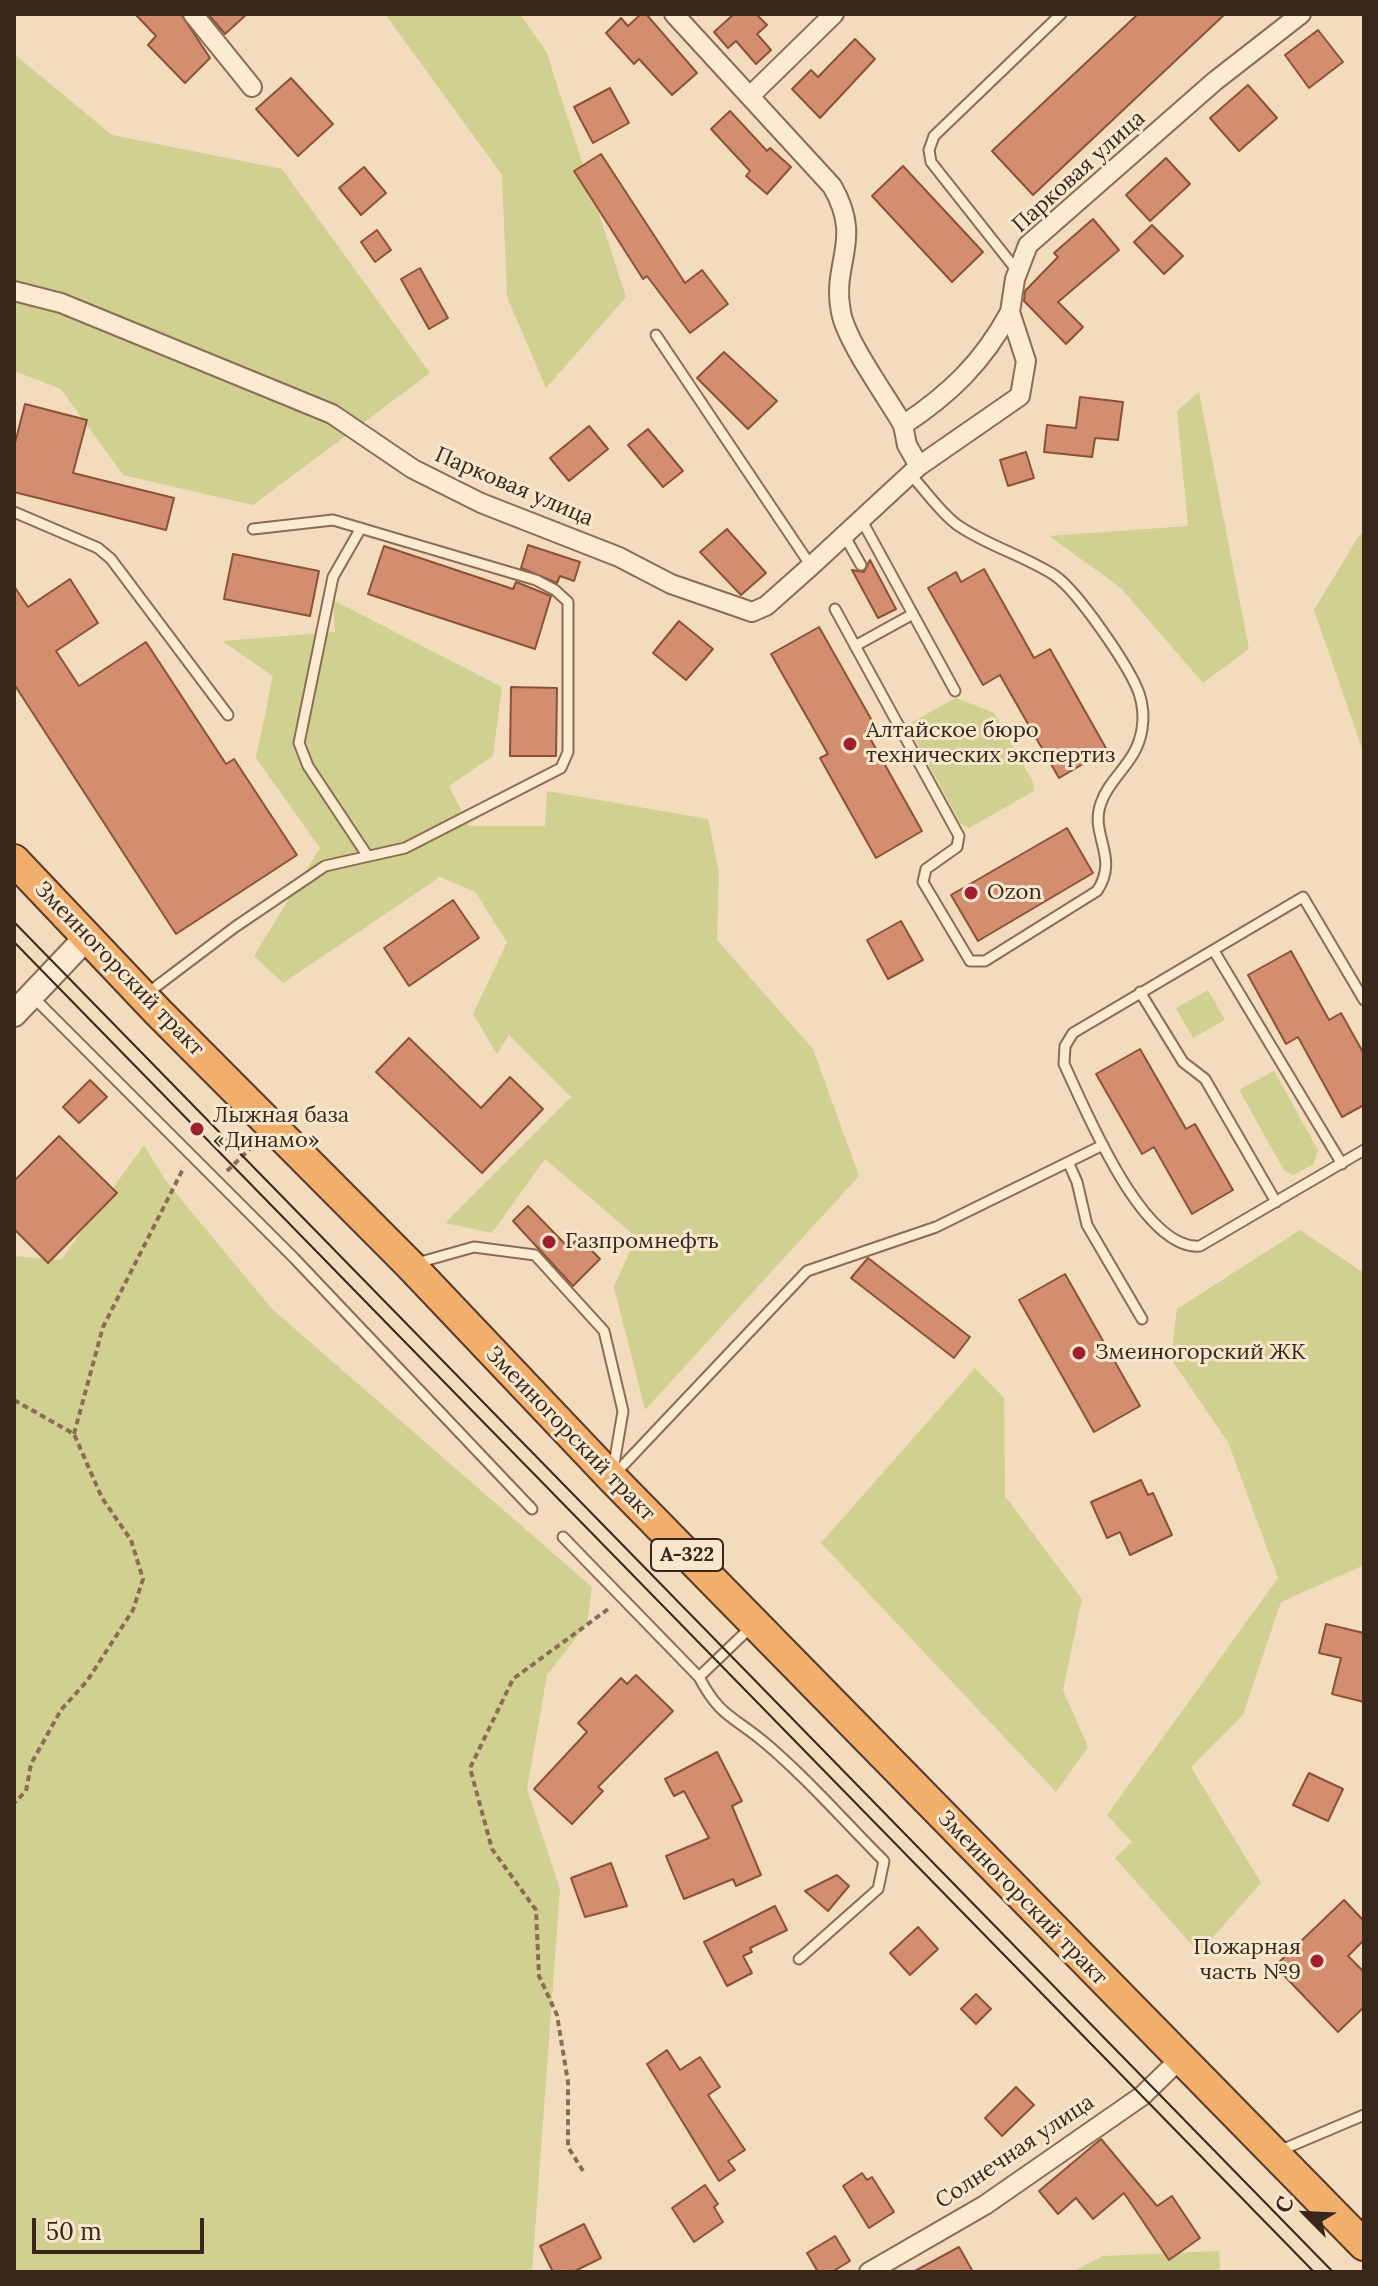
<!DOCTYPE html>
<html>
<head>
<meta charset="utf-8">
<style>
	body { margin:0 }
	#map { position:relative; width:1378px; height:2286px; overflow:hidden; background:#f2dcbd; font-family:Lora,serif }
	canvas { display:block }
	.frame { position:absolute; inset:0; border:16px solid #39261b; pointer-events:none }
	.north { position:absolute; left:1266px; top:2174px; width:80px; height:80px; -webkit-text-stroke:6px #f8e7cd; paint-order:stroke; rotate:294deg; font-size:22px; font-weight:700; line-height:32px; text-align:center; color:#39261b }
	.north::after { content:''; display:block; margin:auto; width:28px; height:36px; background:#39261b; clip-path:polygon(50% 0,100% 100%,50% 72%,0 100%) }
	.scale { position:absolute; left:32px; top:2218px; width:172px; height:36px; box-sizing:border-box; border:4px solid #39261b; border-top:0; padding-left:10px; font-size:24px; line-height:28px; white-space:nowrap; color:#39261b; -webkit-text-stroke:6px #f8e7cd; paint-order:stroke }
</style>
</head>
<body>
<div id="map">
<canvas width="1378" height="2286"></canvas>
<div class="frame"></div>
<div class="north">С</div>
<div class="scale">50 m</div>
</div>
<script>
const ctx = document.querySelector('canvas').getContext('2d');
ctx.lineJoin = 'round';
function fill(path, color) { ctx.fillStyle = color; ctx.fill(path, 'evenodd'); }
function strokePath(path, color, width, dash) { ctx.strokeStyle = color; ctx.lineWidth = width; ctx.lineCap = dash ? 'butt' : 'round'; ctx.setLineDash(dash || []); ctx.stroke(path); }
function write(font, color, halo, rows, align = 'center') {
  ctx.font = font + ' Lora,serif'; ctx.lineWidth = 6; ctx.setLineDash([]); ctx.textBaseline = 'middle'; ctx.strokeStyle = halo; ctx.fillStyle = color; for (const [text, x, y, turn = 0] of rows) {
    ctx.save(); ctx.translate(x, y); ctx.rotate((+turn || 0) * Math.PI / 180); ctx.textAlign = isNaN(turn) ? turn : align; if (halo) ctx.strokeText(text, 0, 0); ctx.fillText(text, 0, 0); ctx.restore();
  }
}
const green = new Path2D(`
	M 385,14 L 520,14 L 546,51 L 626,297 L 546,388 L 507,297 L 502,175 Z
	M 14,54 L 112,135 L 282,169 L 430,373 L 253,505 L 123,475 L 61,389 L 14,371 Z
	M 1199,392 L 1249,649 L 1203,683 L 1120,587 L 1049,536 L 1188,526 L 1177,411 Z
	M 1360,534 L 1364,534 L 1364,754 L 1314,610 Z
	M 333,600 L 502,687 L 493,756 L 449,786 L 469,826 L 545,826 L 547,791 L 708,819 L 719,872 L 717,940 L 813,1049 L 859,1176 L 645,1410 L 614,1287 L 636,1237 L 545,1159 L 492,1233 L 445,1223 L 571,1097 L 509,1035 L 497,1054 L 473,1014 L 507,942 L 475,892 L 440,877 L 283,983 L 254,956 L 320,848 L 256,758 L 273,676 L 222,641 L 335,632 Z
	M 956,698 L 994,713 L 1033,782 L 1034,791 L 969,828 L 960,823 L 910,730 L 912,722 Z
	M 1208,990 L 1225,1020 L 1193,1038 L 1176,1008 Z
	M 1274,1071 L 1318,1150 L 1313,1165 L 1293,1175 L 1284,1170 L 1239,1090 Z
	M 144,1145 L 165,1180 L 272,1309 L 592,1587 L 587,1624 L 547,1675 L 527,1789 L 560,1889 L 532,2272 L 14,2272 L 14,1256 L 61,1260 Z
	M 1300,1230 L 1364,1273 L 1364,1565 L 1281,1602 L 1243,1715 L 1191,1767 L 1261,1883 L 1199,1953 L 1115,1858 L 1132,1842 L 1107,1815 L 1278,1578 L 1228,1442 L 1171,1359 L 1177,1309 Z
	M 975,1368 L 1004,1398 L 1005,1496 L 1082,1599 L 1063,1690 L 1088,1747 L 1056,1792 L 821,1543 Z
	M 1219,2251 L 1220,2272 L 1072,2272 L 1103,2256 Z`);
const building = new Path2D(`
	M 135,14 L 181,14 L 210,58 L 185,83 L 148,45 L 156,36 Z
	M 208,14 L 247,14 L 225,34 Z
	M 641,14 L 646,14 L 697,73 L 672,95 L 639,59 L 634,64 L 606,33 L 621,18 L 628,26 Z
	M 734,14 L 756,14 L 767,25 L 757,34 L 771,50 L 756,64 L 736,41 L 728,48 L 714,32 Z
	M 1138,14 L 1225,14 L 1033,195 L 992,151 Z
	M 1318,30 L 1343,62 L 1309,88 L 1285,55 Z
	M 855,39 L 875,59 L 820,118 L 792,89 L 811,70 L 818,77 Z
	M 291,78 L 333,124 L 298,156 L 256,109 Z
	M 1248,85 L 1277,118 L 1239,151 L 1210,118 Z
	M 610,88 L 629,123 L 593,143 L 574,107 Z
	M 730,111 L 767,151 L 770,148 L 791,167 L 767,194 L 746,176 L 750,171 L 711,129 Z
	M 601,154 L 685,283 L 702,270 L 728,304 L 690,333 L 647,276 L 643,279 L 574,171 Z
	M 1166,158 L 1190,184 L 1150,221 L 1126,195 Z
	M 903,166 L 983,252 L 952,282 L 872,196 Z
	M 364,167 L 386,193 L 361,215 L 339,188 Z
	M 1093,219 L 1119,250 L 1058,302 L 1083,327 L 1066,344 L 1024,301 L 1025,291 L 1058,257 L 1054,253 Z
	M 1152,225 L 1183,256 L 1164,274 L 1134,242 Z
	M 377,230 L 391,250 L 375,262 L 361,242 Z
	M 420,268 L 448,318 L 429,329 L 401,279 Z
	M 724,352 L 777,401 L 748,429 L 697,378 Z
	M 1080,397 L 1123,402 L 1118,440 L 1095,438 L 1092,457 L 1044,452 L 1047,425 L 1076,428 Z
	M 25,404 L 87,420 L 73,473 L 174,498 L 166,530 L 14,492 L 14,447 Z
	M 589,426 L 608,449 L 569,481 L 550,458 Z
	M 648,429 L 683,471 L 663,487 L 628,445 Z
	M 1026,452 L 1034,478 L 1008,486 L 1000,460 Z
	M 727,529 L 766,573 L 741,595 L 700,552 Z
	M 528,545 L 580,562 L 574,581 L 560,576 L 557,583 L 521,568 Z
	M 384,546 L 513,589 L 516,582 L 551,596 L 535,649 L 368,594 Z
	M 233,554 L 319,571 L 310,616 L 224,599 Z
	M 870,560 L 896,609 L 878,618 L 852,570 L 864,572 Z
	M 984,569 L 1034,658 L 1050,649 L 1107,750 L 1059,778 L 1000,675 L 983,685 L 928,588 L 956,572 L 961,582 Z
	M 70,579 L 98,623 L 56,651 L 79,686 L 146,642 L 226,764 L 234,759 L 297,855 L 176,934 L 14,684 L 14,586 L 28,607 Z
	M 679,621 L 713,649 L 686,680 L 653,653 Z
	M 819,627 L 875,726 L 866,731 L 922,831 L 876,858 L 820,758 L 828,754 L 771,654 Z
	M 511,687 L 557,688 L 556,756 L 510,756 Z
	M 1067,828 L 1093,873 L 978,941 L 951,895 Z
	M 453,900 L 479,938 L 409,986 L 384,948 Z
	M 901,921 L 923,960 L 888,979 L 867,940 Z
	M 1291,951 L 1329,1020 L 1341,1013 L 1364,1054 L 1364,1105 L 1342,1117 L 1298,1037 L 1286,1044 L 1248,975 Z
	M 409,1038 L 481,1108 L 510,1077 L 543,1109 L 482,1173 L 376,1072 Z
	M 1140,1049 L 1186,1129 L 1195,1124 L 1233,1190 L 1192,1214 L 1154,1147 L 1142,1154 L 1096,1074 Z
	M 90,1080 L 107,1097 L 79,1123 L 63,1107 Z
	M 59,1136 L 117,1193 L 48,1263 L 14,1229 L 14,1181 Z
	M 528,1206 L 569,1248 L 579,1237 L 600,1259 L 573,1286 L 513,1221 Z
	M 868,1258 L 970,1337 L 954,1358 L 851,1278 Z
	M 1065,1274 L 1140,1406 L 1094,1432 L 1019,1300 Z
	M 1141,1480 L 1148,1495 L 1153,1493 L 1172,1535 L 1130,1555 L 1120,1532 L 1107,1538 L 1091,1502 Z
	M 1326,1624 L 1364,1633 L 1364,1702 L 1332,1694 L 1341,1658 L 1319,1653 Z
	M 636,1675 L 673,1711 L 598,1787 L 603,1791 L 572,1824 L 534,1789 L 587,1732 L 578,1723 L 621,1678 L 627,1684 Z
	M 717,1752 L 742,1801 L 732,1806 L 761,1875 L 736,1886 L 733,1879 L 684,1899 L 666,1856 L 709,1838 L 684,1791 L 674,1796 L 665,1779 Z
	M 1309,1773 L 1343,1789 L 1328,1821 L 1293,1805 Z
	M 611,1863 L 627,1906 L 585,1917 L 571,1878 Z
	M 837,1875 L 849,1886 L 828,1911 L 805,1891 Z
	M 1344,1900 L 1364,1921 L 1364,1940 L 1348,1956 L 1364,1972 L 1364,2007 L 1338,2032 L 1275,1966 Z
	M 775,1906 L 787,1930 L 750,1948 L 752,1952 L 743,1956 L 752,1973 L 727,1986 L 704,1942 Z
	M 918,1927 L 938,1949 L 910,1975 L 890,1953 Z
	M 976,1994 L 991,2009 L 976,2024 L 961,2009 Z
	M 667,2050 L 680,2070 L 700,2057 L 720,2087 L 708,2095 L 745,2150 L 728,2161 L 735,2170 L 719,2181 L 647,2064 Z
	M 1016,2087 L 1034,2105 L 1002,2136 L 985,2118 Z
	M 1101,2139 L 1157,2206 L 1172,2196 L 1200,2238 L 1169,2260 L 1124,2193 L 1093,2219 L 1076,2198 L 1058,2214 L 1039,2191 Z
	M 862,2173 L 867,2180 L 872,2177 L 894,2212 L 869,2228 L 843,2186 Z
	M 705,2185 L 718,2204 L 714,2207 L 723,2222 L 694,2242 L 672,2208 Z
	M 584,2224 L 601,2258 L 573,2272 L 553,2272 L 540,2246 Z
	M 835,2236 L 850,2261 L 832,2272 L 818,2272 L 807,2253 Z
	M 959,2247 L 973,2272 L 913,2272 Z`);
const path = new Path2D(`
	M 227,1171 L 255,1144
	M 14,1400 L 74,1434 L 102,1498 L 131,1540 L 143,1579 L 133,1610 L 87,1681 L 61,1710 L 31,1764 L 26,1791 L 14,1803
	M 74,1434 L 103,1327 L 184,1167
	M 583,2171 L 568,2147 L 568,2082 L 557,2015 L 539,1976 L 536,1910 L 492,1849 L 470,1768 L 513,1679 L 611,1607`);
const service = new Path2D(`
	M 1018,272 L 931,162 L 929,150 L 934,136 L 1061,14
	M 656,335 L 811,566
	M 14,512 L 98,548 L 111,559 L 228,715
	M 861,519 L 955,691
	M 361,528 L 333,577 L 299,743 L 308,766 L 367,855
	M 844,535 L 861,565
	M 835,609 L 959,836 L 957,847 L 926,869 L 923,882 L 970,961 L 985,961 L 1097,891 C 1120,857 1089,835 1101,803 C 1110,776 1137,763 1142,729 C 1144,717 1143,705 1139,693 C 1129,666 1077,590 1054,575 C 1023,555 985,545 956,524 C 939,511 925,490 910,474
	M 855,646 L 913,614
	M 1214,951 L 1342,1164
	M 1140,992 L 1183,1062 L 1205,1079 L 1276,1202
	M 145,995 L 235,927 L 325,866 L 405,848 L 561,768 L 568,752 L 568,602 L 555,590 L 536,580 L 333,520 L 253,529
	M 32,996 L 294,1258 L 532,1509
	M 1364,1000 L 1303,897 L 1073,1033 L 1065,1046 L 1064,1064 C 1085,1108 1142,1251 1200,1246 L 1364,1150
	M 1069,1164 L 1077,1182 L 1087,1225 L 1142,1319
	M 417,1263 L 474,1247 L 535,1255 L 604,1331 L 623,1411 L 613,1470
	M 614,1475 L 807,1271 L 936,1227 L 1103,1145
	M 563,1537 L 699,1677 C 720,1717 733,1716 764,1742 C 807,1778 845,1822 884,1861 L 878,1889 L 799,1959
	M 699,1677 L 751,1627
	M 1279,2151 L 1364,2115`);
const minor = new Path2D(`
	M 193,14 L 252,87
	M 750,96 L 834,14
	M 14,291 L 61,303 L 332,414 L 413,469 L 481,503 L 619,557 L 671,584 L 752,612 L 766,606 L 811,566 L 919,466 L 907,445 L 903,425 C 887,397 846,341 841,312 C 831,262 864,241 832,186 L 674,14
	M 903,425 C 950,394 983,362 1010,312
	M 919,466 L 1020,396 L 1026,361 L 1010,312 L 1015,279 L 1028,245 L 1215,81 L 1301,14
	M 869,2272 L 985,2205 L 1142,2096 L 1180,2059`);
const tertiary = new Path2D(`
	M 14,1014 L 86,938`);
const trunk = new Path2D(`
	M 14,860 L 158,1012 L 410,1265 L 612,1478 L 1364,2245`);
const tram = new Path2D(`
	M 14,922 L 1333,2272
	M 14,942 L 1314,2272`);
const markers = [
	[850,744,8,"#a01f2e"],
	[971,893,8,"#a01f2e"],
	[197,1129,8,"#a01f2e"],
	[549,1242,8,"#a01f2e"],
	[1079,1353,8,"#a01f2e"],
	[1317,1961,8,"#a01f2e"]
];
const shields = [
	[687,1555,72]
];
const shieldNames = [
	["А-322",687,1555]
];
const streetNames = [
	["Парковая улица",1079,172,-42],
	["Парковая улица",514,487,23],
	["Змеиногорский тракт",119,969,46],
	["Змеиногорский тракт",570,1434,46],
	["Змеиногорский тракт",1022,1898,46],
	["Солнечная улица",1015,2152,-34]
];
const poiNames = [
	["Алтайское бюро",866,731],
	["технических экспертиз",866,756],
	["Ozon",987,893],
	["Лыжная база",213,1116],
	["«Динамо»",213,1141],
	["Газпромнефть",565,1242],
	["Змеиногорский ЖК",1095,1353],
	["Пожарная",1301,1948,"right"],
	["часть №9",1301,1973,"right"]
];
fill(green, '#d0d090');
fill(building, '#d38e6f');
strokePath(building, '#8c5138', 2);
strokePath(service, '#8b6c55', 13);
strokePath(minor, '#8b6c55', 22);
strokePath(tertiary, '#8b6c55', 28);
strokePath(trunk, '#583a2a', 34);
strokePath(path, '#8b6c55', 4, [6, 4]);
strokePath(service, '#fcead1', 9);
strokePath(minor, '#fcead1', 18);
strokePath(tertiary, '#fcead1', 24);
strokePath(trunk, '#f2ae6b', 30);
strokePath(tram, '#39261b', 2);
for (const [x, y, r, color] of markers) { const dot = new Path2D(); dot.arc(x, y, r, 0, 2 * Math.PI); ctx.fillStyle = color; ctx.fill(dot); strokePath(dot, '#f8e7cd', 3); }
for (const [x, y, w] of shields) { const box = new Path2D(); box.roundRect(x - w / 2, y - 16, w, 32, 6); ctx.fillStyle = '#f8e7cd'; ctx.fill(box); strokePath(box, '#39261b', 2); }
write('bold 20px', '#39261b', null, shieldNames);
write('22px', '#39261b', '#f8e7cd', streetNames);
write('22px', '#39261b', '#f8e7cd', poiNames, 'left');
</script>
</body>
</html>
